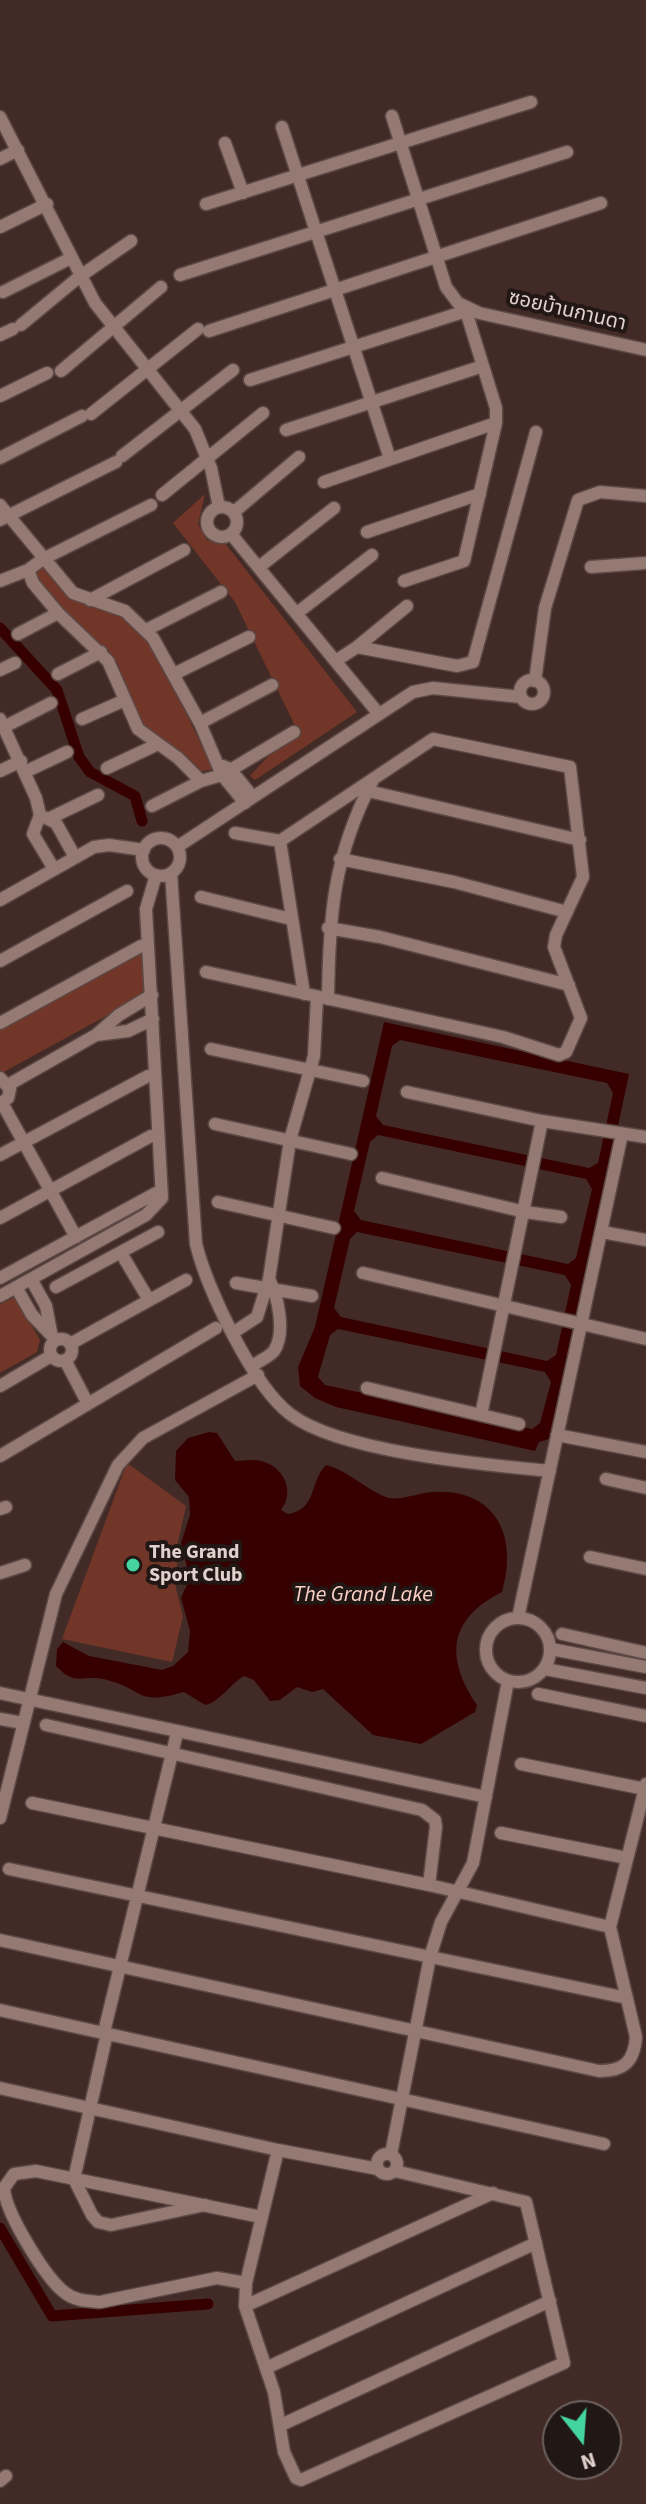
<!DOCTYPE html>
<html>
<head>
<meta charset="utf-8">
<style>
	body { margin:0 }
	#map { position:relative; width:646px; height:2504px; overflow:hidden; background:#422b26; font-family:"Source Sans 3",sans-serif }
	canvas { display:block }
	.north { position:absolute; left:542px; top:2400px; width:80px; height:80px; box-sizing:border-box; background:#211714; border:2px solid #6d615e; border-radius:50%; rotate:163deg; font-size:22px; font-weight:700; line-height:32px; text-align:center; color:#e0d1cd }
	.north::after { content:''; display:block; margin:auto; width:28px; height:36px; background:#43d4a0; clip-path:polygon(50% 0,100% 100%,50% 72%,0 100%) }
</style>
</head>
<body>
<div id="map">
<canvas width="646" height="2504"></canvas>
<div class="north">N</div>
</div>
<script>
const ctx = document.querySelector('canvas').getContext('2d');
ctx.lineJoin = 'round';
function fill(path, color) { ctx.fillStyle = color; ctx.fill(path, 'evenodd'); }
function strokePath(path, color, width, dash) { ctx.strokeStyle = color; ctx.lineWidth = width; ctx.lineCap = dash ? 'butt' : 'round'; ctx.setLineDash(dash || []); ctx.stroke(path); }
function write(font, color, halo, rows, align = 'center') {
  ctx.font = font + ' "Source Sans 3","Noto Sans Thai",sans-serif'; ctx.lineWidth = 8; ctx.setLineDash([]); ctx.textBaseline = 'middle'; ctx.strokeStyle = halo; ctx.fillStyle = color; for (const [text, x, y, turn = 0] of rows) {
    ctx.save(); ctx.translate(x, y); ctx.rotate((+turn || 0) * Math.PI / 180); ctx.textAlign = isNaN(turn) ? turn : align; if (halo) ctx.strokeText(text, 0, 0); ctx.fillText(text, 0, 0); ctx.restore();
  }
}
const green = new Path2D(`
	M 205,494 L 198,524 L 207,540 L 225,543 L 357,712 L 255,780 L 250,776 L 274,750 L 299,734 L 235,602 L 173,523 Z
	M 43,563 L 75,600 L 117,614 L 142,632 L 156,651 L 213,769 L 199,772 L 186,757 L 154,738 L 139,723 L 118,664 L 37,582 L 34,571 Z
	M 145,949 L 148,993 L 0,1074 L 0,1029 Z
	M 15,1297 L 40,1340 L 37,1352 L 0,1373 L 0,1304 Z
	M 127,1463 L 186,1506 L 178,1542 L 176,1588 L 183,1617 L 172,1662 L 62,1639 Z`);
const water = new Path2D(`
	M 384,1022 L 629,1074 L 552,1438 L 539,1442 L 535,1451 L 336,1407 L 315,1398 L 300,1386 L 298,1367 L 315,1327 ZM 400,1040 L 607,1083 L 613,1093 L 598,1163 L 589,1168 L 383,1125 L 376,1116 L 392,1046 ZM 378,1135 L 586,1179 L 592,1189 L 576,1258 L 568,1264 L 361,1220 L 354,1211 L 370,1142 ZM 357,1232 L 565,1275 L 571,1285 L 556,1355 L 547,1361 L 341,1317 L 334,1308 L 350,1239 ZM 338,1329 L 545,1372 L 551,1382 L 540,1423 L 532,1429 L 325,1385 L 318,1377 L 330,1335 Z
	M 209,1432 L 217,1433 L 235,1461 C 243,1461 253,1459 261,1461 C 283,1466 296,1491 281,1510 L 288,1514 C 317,1510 310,1480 326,1465 C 349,1471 365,1489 386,1497 C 398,1502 421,1492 434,1492 C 498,1489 518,1539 502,1592 C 448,1619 445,1658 477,1705 L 475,1712 L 421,1744 L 373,1735 L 323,1689 L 312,1692 L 297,1687 L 280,1700 L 270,1701 L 254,1680 L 244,1676 C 230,1684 220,1702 205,1705 L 184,1692 C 135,1706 146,1690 107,1680 C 83,1673 77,1688 56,1666 L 57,1649 L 63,1642 L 89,1656 L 162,1670 L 173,1666 L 188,1652 L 190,1631 L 181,1598 L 188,1582 L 187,1567 L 181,1543 L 190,1515 L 189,1497 L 175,1480 L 176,1451 L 188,1438 Z`);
const canal = new Path2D(`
	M 0,628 L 57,690 L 79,757 L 90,772 L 135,796 L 142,821
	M 0,2228 L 52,2316 L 208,2304`);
const minor = new Path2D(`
	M 392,116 L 446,287 L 458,303 L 479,313 L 646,350
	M 0,117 L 95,303 L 195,429 L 211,468 L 219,507
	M 282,127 L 390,459
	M 225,143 L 243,193
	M 0,159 L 18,150
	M 206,204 L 531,102
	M 0,227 L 47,204
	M 180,275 L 567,152
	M 3,292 L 71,258
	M 21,325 L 79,277 L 131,241
	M 209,331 L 601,203
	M 0,335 L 13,329
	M 61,371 L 161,287
	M 250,380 L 466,311
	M 0,396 L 47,373
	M 91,414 L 198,329
	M 286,430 L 483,366
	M 122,456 L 233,370
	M 0,458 L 82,416
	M 324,482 L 496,423
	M 162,495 L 263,413
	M 0,505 L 73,593 L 125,611 L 153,638 L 200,723 L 222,775 L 245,803
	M207 522a15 15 0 1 1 30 0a15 15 0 1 1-30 0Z
	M 234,512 L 299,457
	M 0,520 L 116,462
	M 367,532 L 480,494
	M 231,534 L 378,713
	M 259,567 L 334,508
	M 591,567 L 646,563
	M 28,570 L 33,583 L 58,613 L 108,661 L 138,729 L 178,758 L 201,781 L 222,775 L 294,732
	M 0,581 L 28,570 L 43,559 L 151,505
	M 404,581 L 464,561 L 496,423 L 496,408 L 465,308
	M 90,600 L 184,550
	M 297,613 L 372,555
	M 146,630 L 221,592
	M 18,634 L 58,613
	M 357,647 L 407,606
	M 337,660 L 357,647 L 457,666 L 473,662 L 536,432
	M 0,670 L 15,663
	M 58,674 L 101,652
	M 174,674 L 249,637
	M520 692a12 12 0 1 1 24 0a12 12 0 1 1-24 0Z
	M 535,681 L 545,608 L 578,500 L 600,492 L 646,496
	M 0,719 L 36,798 L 40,815
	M 82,719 L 125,700
	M 200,723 L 272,685
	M 4,727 L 51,703
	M 223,766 L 230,769 L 253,797
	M 107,768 L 156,745
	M 0,771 L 21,761
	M 25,772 L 67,752
	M 368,791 L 580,840
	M 152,806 L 201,781
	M 48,819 L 98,795
	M142 857a19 19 0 1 1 38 0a19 19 0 1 1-38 0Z
	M 280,841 L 304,994
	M 177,847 L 413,692 L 433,688 L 521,697
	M 340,859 L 454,882 L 567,912
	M 54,869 L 33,834 L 40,815 L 56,823 L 75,857
	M 171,873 L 196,1244 C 207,1289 253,1386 290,1414 C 339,1452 486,1465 550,1471
	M 201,897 L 291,919
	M 0,900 L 94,847 L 109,845 L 144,850
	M 328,928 L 380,937 L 569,985
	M 0,961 L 127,891
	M 206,972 L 503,1037 L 559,1055 L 566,1052 L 581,1018 L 554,947 L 556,935 L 583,877 L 570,767 L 433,739 L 280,841 L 235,833
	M 328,999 C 329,917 333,857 372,782
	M 0,1023 L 141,946
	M 96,1035 L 128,1031 L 153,1019
	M 211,1049 L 363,1081
	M 0,1078 L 10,1089 L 8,1098 L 0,1104
	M 8,1085 L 96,1035 L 119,1015 L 152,995
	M 407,1092 L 542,1121 L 646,1137
	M 2,1103 L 76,1237
	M 215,1124 L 351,1154
	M 0,1155 L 148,1076
	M 382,1178 L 525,1212 L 561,1217
	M 218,1202 L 334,1228
	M 0,1218 L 151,1136
	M 602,1232 L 646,1240
	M 121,1253 L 149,1300
	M 363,1273 L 646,1339
	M 0,1278 L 156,1193
	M 31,1279 L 46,1306 L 51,1332
	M 236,1283 L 312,1296
	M 16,1287 L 32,1315 L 56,1340
	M 56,1287 L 158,1232
	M 0,1296 L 146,1215 L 162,1198 L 146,909 L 156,875
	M 234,1332 L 257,1317 L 269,1279 L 290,1140 L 314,1056 L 317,997
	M50 1350a11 11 0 1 1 22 0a11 11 0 1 1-22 0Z
	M 70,1344 L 186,1280
	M 65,1360 L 88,1404
	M 252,1366 C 259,1361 269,1357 274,1351 C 286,1333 278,1296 269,1279
	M 0,1386 L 51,1356
	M 367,1388 L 519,1424
	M 481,1415 L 542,1121
	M 557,1435 L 646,1452
	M 0,1456 L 216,1328
	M 606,1479 L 646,1488
	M 0,1509 L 6,1507
	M 590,1557 L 646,1569
	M 0,1573 L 25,1565
	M 518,1618 L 622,1134
	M486 1650a32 32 0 1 1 64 0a32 32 0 1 1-64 0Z
	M 562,1634 L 646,1653
	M 551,1649 L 646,1667
	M 545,1669 L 646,1688
	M 0,1693 L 486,1797
	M 538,1694 L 646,1716
	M 0,1719 L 23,1723
	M 46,1725 L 422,1810 L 435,1820 L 436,1827 L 429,1885
	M 177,1733 L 104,2032 L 106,2038 L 74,2179 L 92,2215 L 98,2222 L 111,2225 L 205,2205
	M 521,1764 L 645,1789
	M 32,1803 L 429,1885 L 610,1927
	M 0,1818 L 56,1594 L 118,1465 L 143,1438 L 258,1375
	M 501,1833 L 627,1858
	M 9,1869 L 627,1998
	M 0,1940 L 599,2071 C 624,2071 634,2062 636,2037 L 610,1927 L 646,1784
	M 0,2010 L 604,2144
	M 0,2088 L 278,2150 L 378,2169
	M 278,2150 L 246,2283 L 245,2306 L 274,2392 L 284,2452 L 296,2478 L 301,2480 L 564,2363 L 526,2202 L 395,2171
	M377 2164a10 10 0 1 1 20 0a10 10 0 1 1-20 0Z
	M 391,2154 L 430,1957 L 441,1922 L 473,1863 L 508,1681
	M 246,2283 L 217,2278 L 100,2302 C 87,2301 75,2301 64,2292 C 45,2277 5,2212 4,2188 L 14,2174 L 36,2171 L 261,2217
	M 245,2306 L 493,2193
	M 266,2368 L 536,2243
	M 281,2425 L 550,2301
	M 0,2481 L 6,2476`);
const markers = [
	[133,1565,8,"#43d4a0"]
];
const streetNames = [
	["ซอยบ้านกานดา",567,312,13]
];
const poiNames = [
	["The Grand",149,1554],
	["Sport Club",149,1577]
];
const waterNames = [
	["The Grand Lake",363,1596]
];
fill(green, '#723629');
fill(water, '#370000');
strokePath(canal, '#370000', 11);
strokePath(minor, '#5c4844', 15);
strokePath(minor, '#957973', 12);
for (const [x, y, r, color] of markers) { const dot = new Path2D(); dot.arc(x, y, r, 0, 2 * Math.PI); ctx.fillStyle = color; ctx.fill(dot); strokePath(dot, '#211714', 3); }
write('20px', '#e0d1cd', '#211714', streetNames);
write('bold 20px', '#e0d1cd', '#211714', poiNames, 'left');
write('italic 22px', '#fad1c7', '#211714', waterNames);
</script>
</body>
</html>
